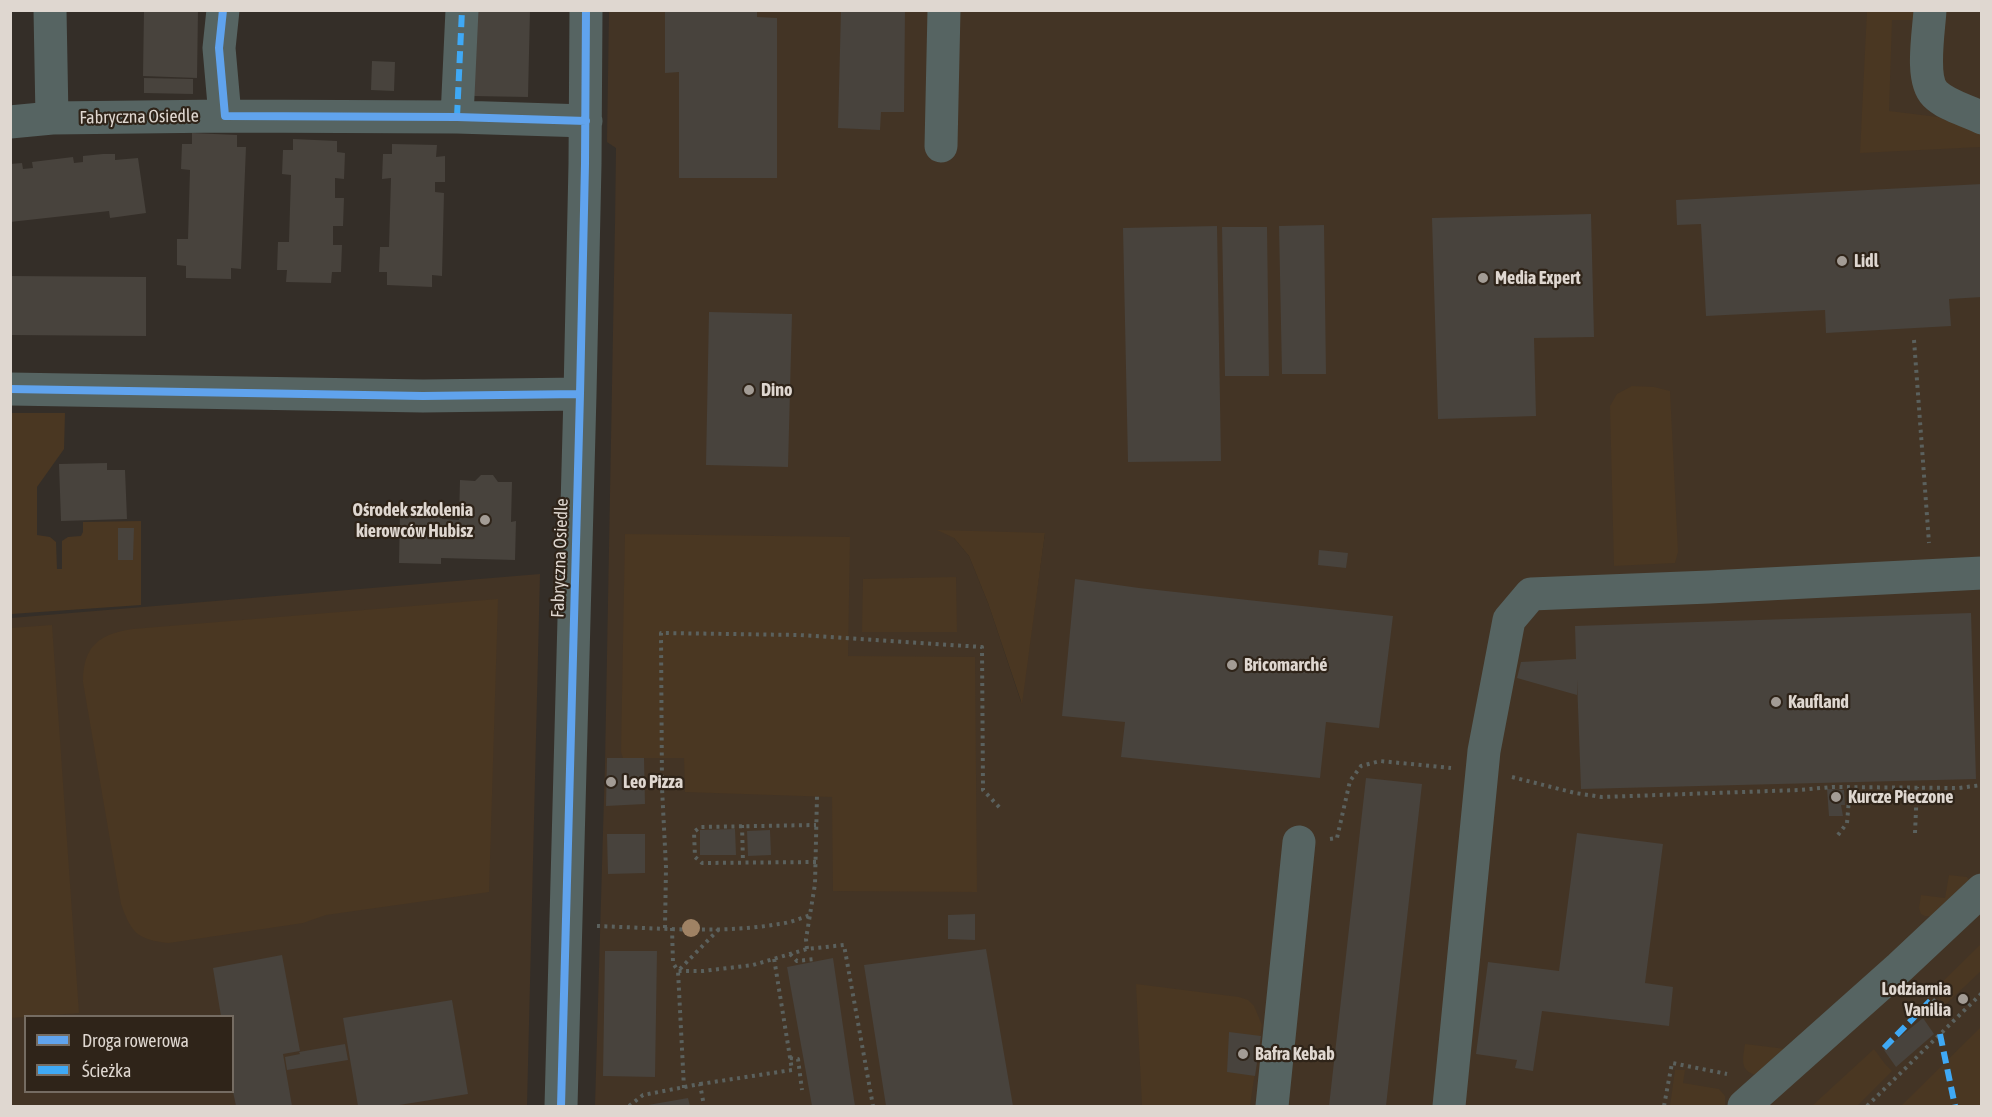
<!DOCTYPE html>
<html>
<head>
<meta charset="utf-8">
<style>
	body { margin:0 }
	#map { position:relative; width:1992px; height:1117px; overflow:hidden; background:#342e28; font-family:"Asap Condensed",sans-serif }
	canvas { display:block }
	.frame { position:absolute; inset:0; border:12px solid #dfd7d0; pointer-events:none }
	.legend { position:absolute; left:24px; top:1015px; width:210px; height:78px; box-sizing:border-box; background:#2f2419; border:2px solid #756c62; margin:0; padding:8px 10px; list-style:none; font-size:18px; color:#dfd7d0 }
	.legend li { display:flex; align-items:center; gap:12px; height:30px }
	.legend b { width:30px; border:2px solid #756c62 }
</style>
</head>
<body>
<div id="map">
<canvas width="1992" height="1117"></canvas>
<div class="frame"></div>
<ul class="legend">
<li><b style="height:8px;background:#60a3ed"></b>Droga rowerowa</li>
<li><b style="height:8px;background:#3fa9f5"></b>Ścieżka</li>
</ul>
</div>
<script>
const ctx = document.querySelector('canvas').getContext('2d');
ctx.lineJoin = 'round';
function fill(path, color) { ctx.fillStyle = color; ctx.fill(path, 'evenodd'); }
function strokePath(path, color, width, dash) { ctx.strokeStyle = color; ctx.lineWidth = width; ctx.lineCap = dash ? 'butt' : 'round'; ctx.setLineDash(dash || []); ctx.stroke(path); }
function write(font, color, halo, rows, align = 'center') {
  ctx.font = font + ' "Asap Condensed",sans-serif'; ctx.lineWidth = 4.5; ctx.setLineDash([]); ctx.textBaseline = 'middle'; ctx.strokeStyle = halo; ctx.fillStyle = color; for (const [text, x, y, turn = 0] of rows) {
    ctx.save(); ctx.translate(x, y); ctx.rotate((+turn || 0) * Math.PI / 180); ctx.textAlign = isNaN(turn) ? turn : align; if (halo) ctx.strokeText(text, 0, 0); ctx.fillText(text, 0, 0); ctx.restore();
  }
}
const built = new Path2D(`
	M 609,11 L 1981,11 L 1981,1106 L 595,1106 L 605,763 L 615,224 L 616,148 L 607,142 ZM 1045,533 L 1021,702 L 988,603 L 969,556 L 954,538 Z
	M 540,574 L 527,1106 L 11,1106 L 11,618 ZM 26,1016 L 232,1016 L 232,1092 L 26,1092 Z`);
const green = new Path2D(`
	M 1867,11 L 1919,11 L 1918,20 L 1892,20 L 1889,111 L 1938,117 L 1981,133 L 1981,147 L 1860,153 Z
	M 1632,386 L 1654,387 L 1670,391 L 1678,552 L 1675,563 L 1614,566 L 1610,406 L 1617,394 Z
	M 11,413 L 65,413 L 64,449 L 37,487 L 37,535 L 50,537 L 56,542 L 57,569 L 62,569 L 62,541 L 68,537 L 81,536 L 83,532 L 83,522 L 141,521 L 141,605 L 11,614 Z
	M 937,530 L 1045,533 L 1022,704 L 988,603 L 969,556 L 954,538 Z
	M 625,534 L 850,537 L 848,656 L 975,657 L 977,892 L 833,891 L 832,797 L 685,792 L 684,758 L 623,758 L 621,752 Z
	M 956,577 L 957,632 L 862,632 L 863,579 Z
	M 498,599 L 489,892 L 326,915 L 303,923 L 169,943 C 137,940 131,932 121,904 L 83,682 C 83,646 99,634 133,629 Z
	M 52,625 L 79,1013 L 11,1018 L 11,628 Z
	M 1949,875 L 1967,877 L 1969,880 L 1931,916 L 1925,916 L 1921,914 L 1919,908 L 1921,895 L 1945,898 Z
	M 1981,944 L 1981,971 L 1945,1005 L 1933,991 Z
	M 1136,984 L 1239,997 L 1248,1000 L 1254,1006 L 1262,1025 L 1250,1106 L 1142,1106 Z
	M 1981,1027 L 1981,1106 L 1901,1106 Z
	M 1745,1044 L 1786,1049 L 1756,1075 C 1739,1071 1743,1058 1745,1044 Z
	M 1874,1049 L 1885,1064 L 1892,1071 L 1857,1106 L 1812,1106 Z
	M 1675,1070 L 1685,1070 L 1683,1083 L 1719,1089 L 1725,1096 L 1725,1106 L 1670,1106 Z`);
const building = new Path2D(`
	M 144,10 L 198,10 L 197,78 L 143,76 Z
	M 475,10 L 530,10 L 528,97 L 473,96 Z
	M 665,10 L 757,10 L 757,17 L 777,18 L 777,178 L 679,178 L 679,72 L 665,73 Z
	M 841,10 L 905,10 L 904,112 L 881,112 L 880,130 L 838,128 Z
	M 372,61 L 395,62 L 394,91 L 371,90 Z
	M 144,78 L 193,79 L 193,94 L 144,93 Z
	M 192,133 L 237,135 L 237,147 L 246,147 L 241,269 L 231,268 L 231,279 L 186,278 L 186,266 L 177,265 L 177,239 L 188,239 L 190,170 L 181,169 L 182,144 L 192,144 Z
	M 293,139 L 337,141 L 337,152 L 345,153 L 344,179 L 335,178 L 335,198 L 344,198 L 343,226 L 333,226 L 333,245 L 342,245 L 341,272 L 332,272 L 331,283 L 286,282 L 287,270 L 277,270 L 278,242 L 289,242 L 291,175 L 282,174 L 283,150 L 293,150 Z
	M 392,144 L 437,145 L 436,157 L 445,156 L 445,182 L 435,182 L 435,192 L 444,193 L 442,276 L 432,275 L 432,287 L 387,285 L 387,272 L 379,272 L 380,247 L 389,247 L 391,178 L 382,179 L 383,154 L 392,154 Z
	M 103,154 L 115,154 L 115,160 L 138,158 L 146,213 L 110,218 L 109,211 L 10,222 L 10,164 L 22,163 L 23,169 L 33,168 L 32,162 L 73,157 L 74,163 L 83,162 L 83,156 Z
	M 1982,184 L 1982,297 L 1949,299 L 1951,326 L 1826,333 L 1825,310 L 1706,316 L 1701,224 L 1677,225 L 1676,200 Z
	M 1591,214 L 1594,337 L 1534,338 L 1536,416 L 1438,419 L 1432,218 Z
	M 1324,225 L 1326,374 L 1282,374 L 1279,226 Z
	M 1217,226 L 1221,461 L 1128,462 L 1123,228 Z
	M 1222,227 L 1267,227 L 1269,376 L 1225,376 Z
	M 10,276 L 146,277 L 146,336 L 10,335 Z
	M 709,312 L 792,314 L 788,467 L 706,465 Z
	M 107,463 L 107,470 L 125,470 L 127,519 L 61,521 L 59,464 Z
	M 481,475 L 493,475 L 498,482 L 512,482 L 511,522 L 516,521 L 515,560 L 441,558 L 441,564 L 399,563 L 400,513 L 442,513 L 442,519 L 459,520 L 460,480 L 475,481 Z
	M 118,528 L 134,528 L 133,560 L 118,560 Z
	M 1319,550 L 1348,553 L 1346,568 L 1318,565 Z
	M 1075,579 L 1139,588 L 1393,616 L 1379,728 L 1326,722 L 1320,778 L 1121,757 L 1125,722 L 1062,716 Z
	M 1971,613 L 1976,779 L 1581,789 L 1577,680 L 1577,695 L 1517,678 L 1521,662 L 1576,659 L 1575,626 Z
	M 607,758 L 644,758 L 645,804 L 606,806 Z
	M 1366,778 L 1422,784 L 1386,1106 L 1329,1106 Z
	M 1827,789 L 1844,790 L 1845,805 L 1841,805 L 1843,816 L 1829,816 Z
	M 735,829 L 736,855 L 700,855 L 700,830 Z
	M 770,830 L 771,855 L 748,856 L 747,831 Z
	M 1577,833 L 1663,844 L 1645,983 L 1673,987 L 1669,1026 L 1542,1011 L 1533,1071 L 1515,1068 L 1517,1060 L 1476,1054 L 1488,962 L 1559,971 Z
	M 607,834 L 645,834 L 645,873 L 608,874 Z
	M 975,914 L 975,940 L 948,939 L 948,915 Z
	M 986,949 L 1013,1106 L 886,1106 L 864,965 Z
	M 605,951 L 657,951 L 655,1077 L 603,1076 Z
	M 282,955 L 300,1051 L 283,1054 L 292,1106 L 236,1106 L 232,1087 L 232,1016 L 221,1016 L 213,968 Z
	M 833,958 L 850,1074 L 855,1106 L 812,1106 L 787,967 Z
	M 452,1000 L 468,1094 L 393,1106 L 358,1106 L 343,1018 Z
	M 1923,1018 L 1934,1034 L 1896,1067 L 1884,1050 Z
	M 1229,1032 L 1261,1036 L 1255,1076 L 1227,1072 Z
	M 345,1044 L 348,1060 L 287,1070 L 285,1057 L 300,1054 L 299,1052 Z
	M 688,1098 L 690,1106 L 648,1106 L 648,1105 Z`);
const path = new Path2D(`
	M 1914,340 L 1929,543
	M 1512,777 L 1575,793 L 1602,797 L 1799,790 L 1832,787 L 1959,788 L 1982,785
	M 742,825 L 743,862
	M 1915,833 L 1917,787
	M 1838,835 L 1847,823 L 1850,787
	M 1330,839 L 1337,838 L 1350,781 L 1361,766 L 1380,761 L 1451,768
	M 816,862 L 702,863 L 695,857 L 694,832 L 700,827 L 816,825
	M 597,926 C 656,928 721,934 779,924 C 790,923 801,918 811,915
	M 665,928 L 666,867 L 662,788 L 661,633 L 799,635 L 982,647 L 983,790 L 1001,809
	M 672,928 L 673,963 L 678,971 L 703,971 L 753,965 L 807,949 L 844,945 L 873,1106
	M 807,949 L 806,939 L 815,884 L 817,796
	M 790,954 L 797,961 L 815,959
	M 1922,989 L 1954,1020
	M 790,1058 L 798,1059 L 802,1090
	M 700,1084 L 792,1070 L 774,958
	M 684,1088 L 678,971 L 719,929
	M 629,1106 L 643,1095 L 700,1084 L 704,1106
	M 1664,1106 L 1672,1063 L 1727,1074
	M 1867,1106 L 1982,993`);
const minor = new Path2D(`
	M 50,10 L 52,118
	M 223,10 L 219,48 L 225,116 L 457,117 L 586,121
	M 1930,10 C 1929,31 1920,79 1935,94 C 1947,106 1967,110 1982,118
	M 457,117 L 462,10
	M 10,122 L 52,118 L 225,116
	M 941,146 L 944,10
	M 10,389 L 423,396 L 580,394
	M 561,1106 L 580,394 L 585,164 L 586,10
	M 1272,1106 L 1299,842
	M 1449,1106 L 1484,751 L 1509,620 L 1531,594 L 1709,587 L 1982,573
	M 1744,1106 L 1900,967 L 1982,890`);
const quiet = new Path2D(`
	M 457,117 L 462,10
	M 1940,1034 L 1955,1106
	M 1884,1048 L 1932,999`);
const cycleway = new Path2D(`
	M 223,10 L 219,48 L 225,116 L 457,117 L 586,121
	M 10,389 L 423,396 L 580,394
	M 561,1106 L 580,394 L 585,164 L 586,10`);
const trees = [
	[691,928]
];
const markers = [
	[1842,261,6,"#a39c95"],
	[1483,278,6,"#a39c95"],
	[749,390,6,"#a39c95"],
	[485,520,6,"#a39c95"],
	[1232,665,6,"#a39c95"],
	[1776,702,6,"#a39c95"],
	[611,782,6,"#a39c95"],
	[1836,797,6,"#a39c95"],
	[1963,999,6,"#a39c95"],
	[1243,1054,6,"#a39c95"]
];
const streetNames = [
	["Fabryczna Osiedle",139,117,-1],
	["Fabryczna Osiedle",560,558,-88]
];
const poiNames = [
	["Lidl",1854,261],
	["Media Expert",1495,278],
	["Dino",761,390],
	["Ośrodek szkolenia",473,510,"right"],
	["kierowców Hubisz",473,531,"right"],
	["Bricomarché",1244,665],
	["Kaufland",1788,702],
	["Leo Pizza",623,782],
	["Kurcze Pieczone",1848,797],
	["Lodziarnia",1951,989,"right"],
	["Vanilia",1951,1010,"right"],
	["Bafra Kebab",1255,1054]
];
fill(built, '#433425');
fill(green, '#4a3722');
fill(building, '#48433d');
strokePath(path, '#5b615e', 4, [3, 4.5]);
strokePath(minor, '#566462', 33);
strokePath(quiet, '#3fa9f5', 6, [12, 6]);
strokePath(cycleway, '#60a3ed', 8);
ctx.fillStyle = '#9f8264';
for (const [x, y] of trees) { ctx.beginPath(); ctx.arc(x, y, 9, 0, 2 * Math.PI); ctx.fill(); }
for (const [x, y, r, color] of markers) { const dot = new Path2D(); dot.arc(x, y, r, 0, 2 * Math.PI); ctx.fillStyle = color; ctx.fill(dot); strokePath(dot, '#2f2419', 2); }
write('18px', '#dfd7d0', '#2f2419', streetNames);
write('bold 18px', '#dfd7d0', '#2f2419', poiNames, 'left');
</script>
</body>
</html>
